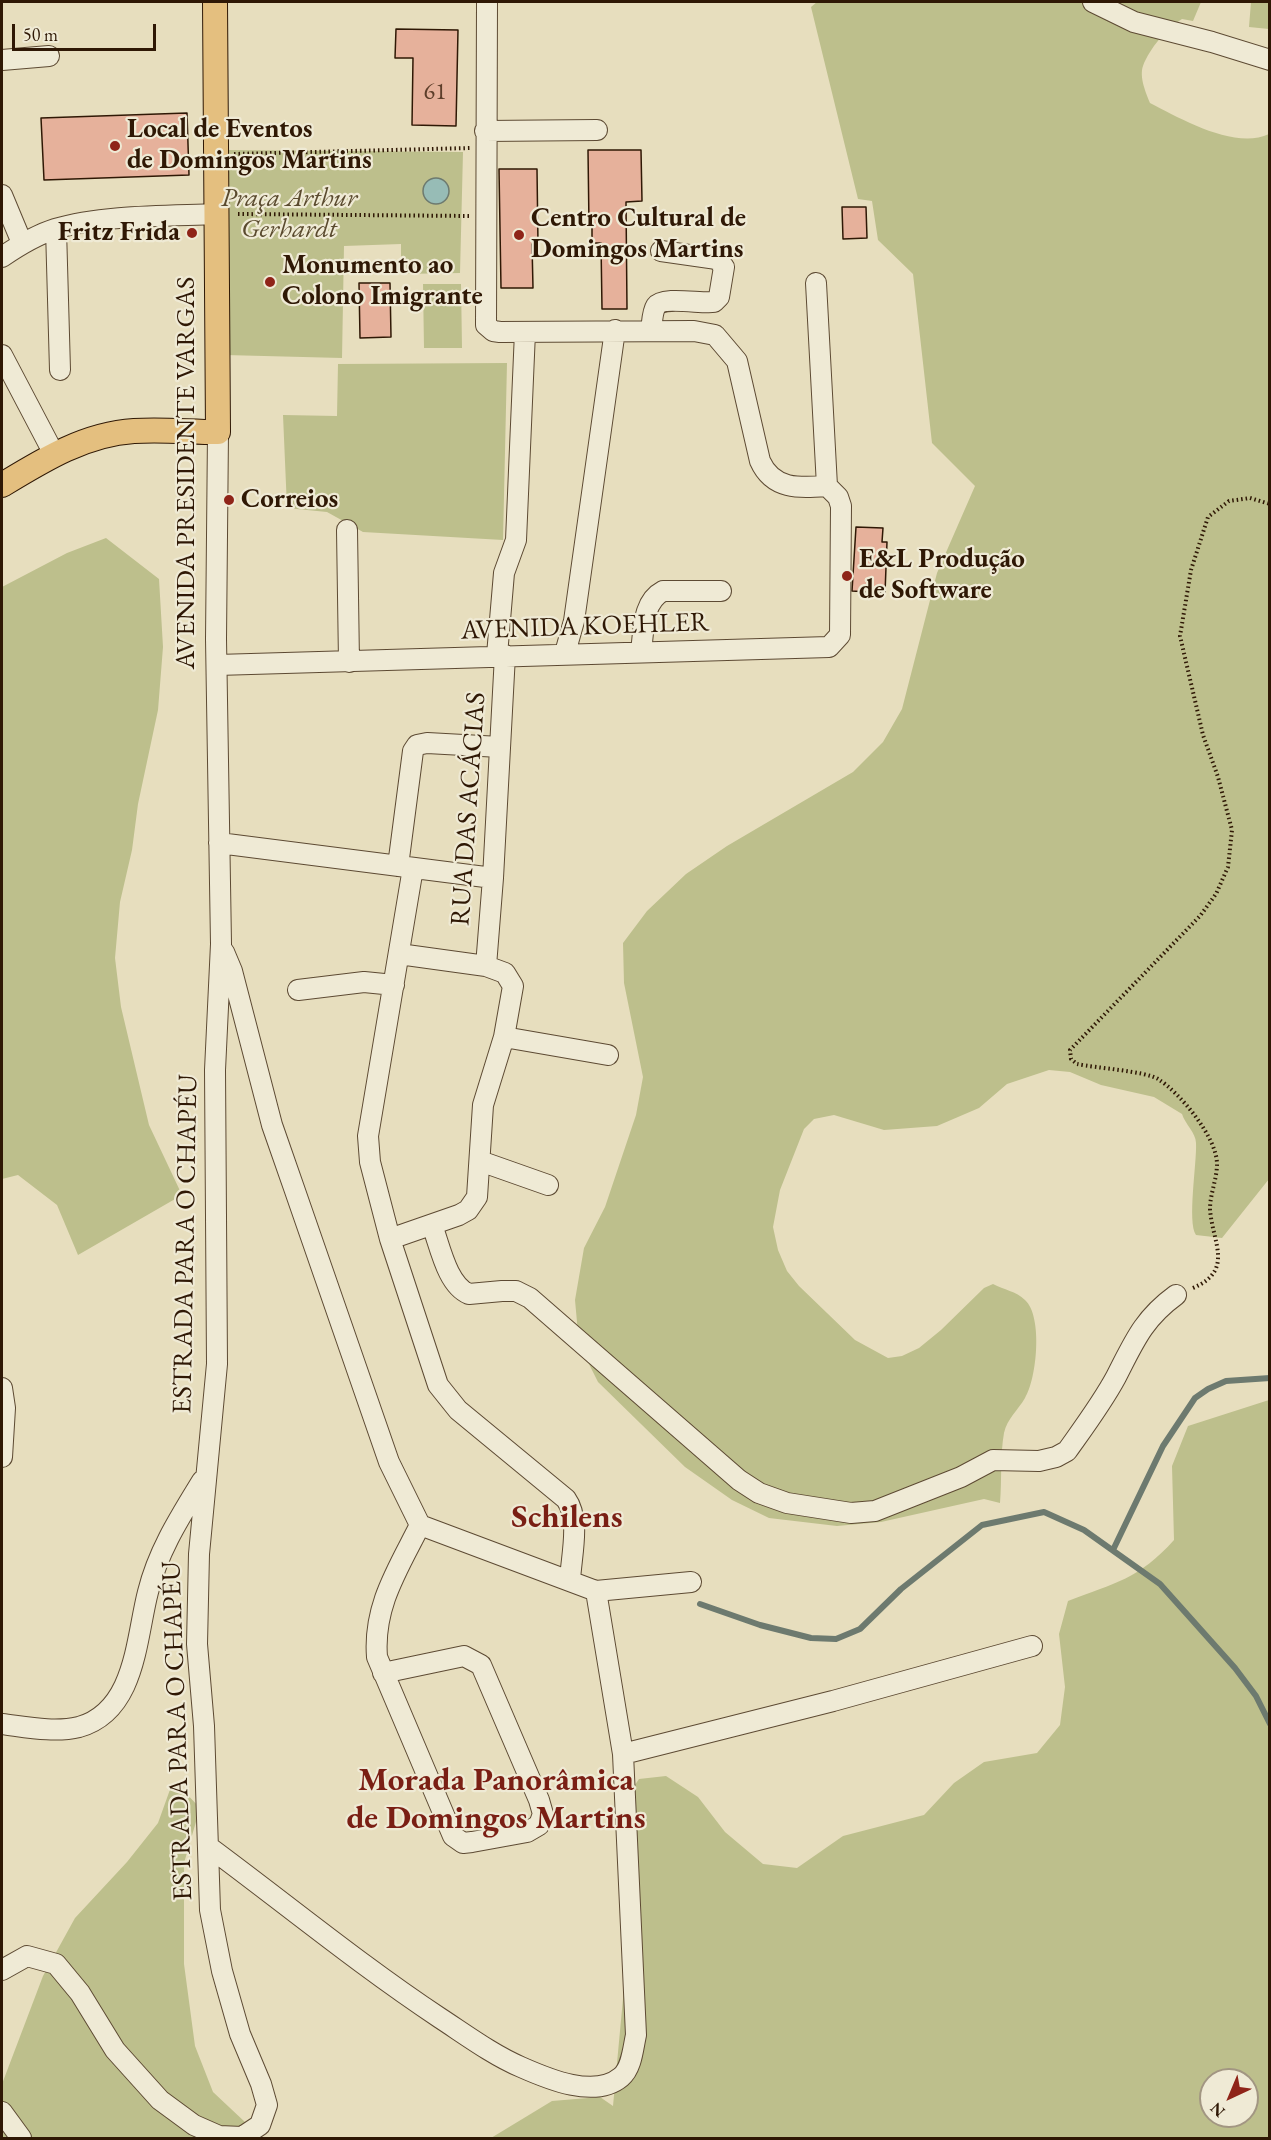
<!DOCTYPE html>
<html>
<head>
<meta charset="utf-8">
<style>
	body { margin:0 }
	#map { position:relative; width:1271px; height:2140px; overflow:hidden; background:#e7debe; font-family:"EB Garamond",serif }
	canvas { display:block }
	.frame { position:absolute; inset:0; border:3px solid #2f1805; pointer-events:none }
	.north { position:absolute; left:1199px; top:2068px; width:60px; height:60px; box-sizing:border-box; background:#efead5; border:2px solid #a29682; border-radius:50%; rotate:224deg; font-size:16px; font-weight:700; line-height:24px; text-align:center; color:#2f1805 }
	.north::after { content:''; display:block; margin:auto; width:21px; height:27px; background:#8f2418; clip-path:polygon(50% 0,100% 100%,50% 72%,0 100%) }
	.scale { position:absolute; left:12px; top:24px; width:144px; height:27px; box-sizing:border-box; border:3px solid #2f1805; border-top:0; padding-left:8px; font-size:18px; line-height:21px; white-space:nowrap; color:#2f1805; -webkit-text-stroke:4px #efead5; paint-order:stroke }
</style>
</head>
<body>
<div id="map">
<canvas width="1271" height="2140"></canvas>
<div class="frame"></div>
<div class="north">N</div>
<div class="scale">50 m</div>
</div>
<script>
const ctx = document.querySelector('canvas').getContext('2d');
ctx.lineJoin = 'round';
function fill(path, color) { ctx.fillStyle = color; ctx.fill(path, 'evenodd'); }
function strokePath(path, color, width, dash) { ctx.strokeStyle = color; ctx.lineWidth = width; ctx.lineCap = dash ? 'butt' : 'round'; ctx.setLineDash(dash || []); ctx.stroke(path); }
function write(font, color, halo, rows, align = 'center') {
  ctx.font = font + ' "EB Garamond",serif'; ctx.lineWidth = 4.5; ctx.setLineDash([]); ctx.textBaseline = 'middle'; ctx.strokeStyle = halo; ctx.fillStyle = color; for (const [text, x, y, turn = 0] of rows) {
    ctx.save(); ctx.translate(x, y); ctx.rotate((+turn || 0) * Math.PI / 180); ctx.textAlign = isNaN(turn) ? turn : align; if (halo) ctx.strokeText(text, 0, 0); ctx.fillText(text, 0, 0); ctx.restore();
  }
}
const green = new Path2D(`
	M 817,2 L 1201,2 L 1193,21 L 1182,19 C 1166,29 1150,48 1143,66 C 1139,77 1146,93 1150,103 C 1181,119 1235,150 1269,134 L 1269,1179 L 1222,1238 L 1196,1235 C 1187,1222 1197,1163 1196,1143 C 1196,1133 1185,1124 1182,1114 L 1154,1097 L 1101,1085 L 1070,1072 L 1049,1070 L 1007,1084 L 979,1108 L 937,1126 L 884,1130 L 834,1115 L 814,1119 L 804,1129 L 780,1190 L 773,1227 L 778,1250 L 787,1271 L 799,1286 L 855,1340 L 888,1358 L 902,1356 L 919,1348 L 941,1330 L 984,1288 L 993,1284 C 1004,1290 1016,1291 1025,1300 C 1043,1316 1037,1379 1025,1398 C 1018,1410 1007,1419 1004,1433 C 1000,1455 1002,1480 1000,1503 L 984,1499 L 881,1522 L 837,1526 L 769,1518 L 732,1500 L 685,1467 L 598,1382 L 579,1344 L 575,1300 L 584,1248 L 605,1207 L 636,1115 L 643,1077 L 624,983 L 623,943 L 647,911 L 686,874 L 727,846 L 853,772 L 883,742 L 902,709 L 937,573 L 975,486 L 932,443 L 913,274 L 878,240 L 872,201 L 858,199 L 811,7 Z
	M 1251,2 L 1269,2 L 1269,29 L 1249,27 Z
	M 227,150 L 463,152 L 460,273 L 401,274 L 401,244 L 344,246 L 342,358 L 225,355 Z
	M 423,284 L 461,284 L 462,348 L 424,348 Z
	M 507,363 L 503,540 L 363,532 L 327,512 L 287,508 L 283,415 L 337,416 L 338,364 Z
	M 106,538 L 159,579 L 163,647 L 158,710 L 138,804 L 132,850 L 120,902 L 115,958 L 121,1007 L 149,1125 L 182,1195 L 78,1255 L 57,1205 L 18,1175 L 2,1179 L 2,587 L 67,553 Z
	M 1269,1400 L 1269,2138 L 491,2138 L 552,2101 L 600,2097 L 613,2106 L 624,1988 L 616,1813 L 639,1779 L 666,1776 L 698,1797 L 725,1832 L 763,1864 L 797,1868 L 843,1836 L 924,1815 L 954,1783 L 984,1762 L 1037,1753 L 1060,1725 L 1065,1687 L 1059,1634 L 1068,1601 C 1115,1583 1139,1579 1174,1540 L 1172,1466 L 1188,1426 ZM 1211,2080 L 1247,2080 L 1247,2116 L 1211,2116 Z
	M 172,1784 L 181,1788 L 200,1808 L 184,1863 L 184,1964 L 195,2046 L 213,2092 L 262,2138 L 2,2138 L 2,2084 L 43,1976 L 75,1918 L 127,1862 L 158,1823 Z`);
const water = new Path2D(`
	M423 191a13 13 0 1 1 26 0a13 13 0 1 1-26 0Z`);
const stream = new Path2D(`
	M 1113,1550 L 1163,1446 L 1195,1398 L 1208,1389 L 1226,1381 L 1270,1378
	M 700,1604 L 760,1625 L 811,1638 L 836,1639 L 860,1629 L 901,1589 L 982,1525 L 1044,1512 L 1084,1530 L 1160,1584 L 1235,1668 L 1256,1696 L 1270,1724`);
const building = new Path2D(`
	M 396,29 L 458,30 L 456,126 L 412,125 L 413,58 L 395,58 Z
	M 187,113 L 189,175 L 44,180 L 41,118 Z
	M 588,150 L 641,150 L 642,201 L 626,202 L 627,309 L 602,309 L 601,243 L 592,243 L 592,226 L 589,226 Z
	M 499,169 L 537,169 L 538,244 L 532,244 L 533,288 L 501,288 Z
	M 842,207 L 866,207 L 867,238 L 843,239 Z
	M 359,283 L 390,283 L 391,337 L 360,338 Z
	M 856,527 L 883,528 L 882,542 L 887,542 L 885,593 L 852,591 Z`);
const path = new Path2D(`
	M 234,154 L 470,148
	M 238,214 L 470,216
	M 1193,1288 C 1235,1270 1212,1242 1210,1209 C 1210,1194 1217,1179 1217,1164 C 1217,1137 1179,1092 1158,1079 C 1145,1071 1095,1068 1077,1064 L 1071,1059 L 1070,1050 L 1200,916 L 1216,894 L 1228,867 L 1232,830 L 1218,777 L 1203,735 L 1180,636 L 1191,570 L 1208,517 L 1229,501 L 1250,498 L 1270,504`);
const minor = new Path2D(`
	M 1093,2 L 1134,22 L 1212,42 L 1270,60
	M 2,60 L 49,56
	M 485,131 L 597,130
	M 2,195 L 22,243
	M 56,229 L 60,370
	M 2,257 C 18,246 36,235 55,229 C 101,215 167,216 216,214
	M 816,283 L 827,486
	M 651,331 C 652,324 652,312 656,306 C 663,296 702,304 714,302 L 719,297 L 724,267 L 717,259 L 661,251
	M 2,355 L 54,454
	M 347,530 L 349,662
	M 641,651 C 644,631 642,602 663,591 L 721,591
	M 565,653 L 574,621 L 615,330
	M 497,655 L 504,573 L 516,540 L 525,332
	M 217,665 L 829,647 L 840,635 L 841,506 L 838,497 L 827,486 C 799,488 773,490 760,461 L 737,361 L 715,335 L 694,331 L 500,332 L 493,331 L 486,325 L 487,2
	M 219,843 L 493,878
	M 398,866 L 413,751 L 417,745 L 427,743 L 500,747
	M 413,868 L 368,1136 L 370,1162 L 390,1239 L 438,1385 L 458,1410 L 566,1499 C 581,1520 571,1556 570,1581
	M 486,966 L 493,878 L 505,655
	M 298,990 L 364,982 L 394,985
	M 504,1037 L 608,1055
	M 480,1161 L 548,1185
	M 432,1225 C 440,1246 447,1285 469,1294 L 502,1291 L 516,1291 L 530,1298 L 739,1480 L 759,1493 L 787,1503 L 851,1513 L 875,1511 L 961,1477 L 993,1460 L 1039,1461 L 1056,1457 L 1067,1451 C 1084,1427 1102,1403 1116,1377 C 1134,1342 1143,1319 1176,1295
	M 390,1239 L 459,1215 L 468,1210 L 477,1197 L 483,1105 L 504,1037 L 513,986 L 505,973 L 486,966 L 399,954
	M 2,1388 L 5,1408 L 2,1457
	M 596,1591 L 691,1582
	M 383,1673 L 464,1656 L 481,1665 L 539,1800 L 543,1814 L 539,1825 L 527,1832 L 472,1842 L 463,1843 L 453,1836 L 377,1657 C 373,1606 398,1569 420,1525
	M 2,1724 C 26,1727 54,1733 79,1727 C 136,1711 136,1638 148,1592 C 158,1551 180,1517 202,1481
	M 623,1754 L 833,1701 L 1032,1646
	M 209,1847 C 286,1904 360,1965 440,2018 C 466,2035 493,2055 521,2067 C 548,2079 595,2099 621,2077 C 632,2068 633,2048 636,2035 L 623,1754 L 596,1591 L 420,1525 L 389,1462 L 294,1188 L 272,1125 L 232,971 L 224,952
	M 2,1970 L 27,1956 L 56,1964 L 80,1993 L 115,2050 L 160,2100 L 194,2125 L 219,2136 L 242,2137 L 260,2125 L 267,2105 L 261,2084 L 240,2034 L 222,1971 L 210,1910 L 204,1726 L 197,1644 L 199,1554 L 217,1364 L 215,1070 L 221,944 L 216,639 L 218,432
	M 2,2112 L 21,2138`);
const major = new Path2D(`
	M 2,485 C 43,460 85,434 134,431 C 161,429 190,432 218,432 L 215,2`);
const markers = [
	[115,146,6,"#8f2418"],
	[192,233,6,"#8f2418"],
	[519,235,6,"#8f2418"],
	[270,282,6,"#8f2418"],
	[229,500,6,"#8f2418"],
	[847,576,6,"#8f2418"]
];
const numberNames = [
	["61",435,92]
];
const poiNames = [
	["Local de Eventos",127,130],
	["de Domingos Martins",127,161],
	["Centro Cultural de",531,219],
	["Domingos Martins",531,250],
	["Fritz Frida",180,233,"right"],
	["Monumento ao",282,266],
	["Colono Imigrante",282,297],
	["Correios",241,500],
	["E&L Produção",859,560],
	["de Software",859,591]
];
const parkNames = [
	["Praça Arthur",289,199],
	["Gerhardt",289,230]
];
const streetNames = [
	["AVENIDA PRESIDENTE VARGAS",187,473,-90],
	["AVENIDA KOEHLER",585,627,-2],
	["RUA DAS ACÁCIAS",469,809,-86],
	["ESTRADA PARA O CHAPÉU",186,1244,-89],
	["ESTRADA PARA O CHAPÉU",178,1731,-92]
];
const districtNames = [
	["Schilens",567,1518],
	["Morada Panorâmica",496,1781],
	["de Domingos Martins",496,1819]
];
fill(green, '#bdbf8c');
fill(water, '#97bcb6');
strokePath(water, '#6d7a6f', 1.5);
strokePath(stream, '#6d7a6f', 6);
fill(building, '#e6b19b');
strokePath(building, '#2f1805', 1.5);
strokePath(minor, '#5d4a33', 22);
strokePath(major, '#2f1805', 26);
strokePath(path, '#2f1805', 4, [1.5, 3]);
strokePath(minor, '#efead5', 20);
strokePath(major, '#e4bf7f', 24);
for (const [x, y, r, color] of markers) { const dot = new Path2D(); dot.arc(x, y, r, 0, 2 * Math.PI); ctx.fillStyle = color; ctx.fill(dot); strokePath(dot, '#efead5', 2); }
write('24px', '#5d3e2a', null, numberNames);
write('bold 27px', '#2f1805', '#efead5', poiNames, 'left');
write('italic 27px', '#5a4a2e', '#efead5', parkNames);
write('27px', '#2f1805', '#efead5', streetNames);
write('bold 33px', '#7a1f14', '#efead5', districtNames);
</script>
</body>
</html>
